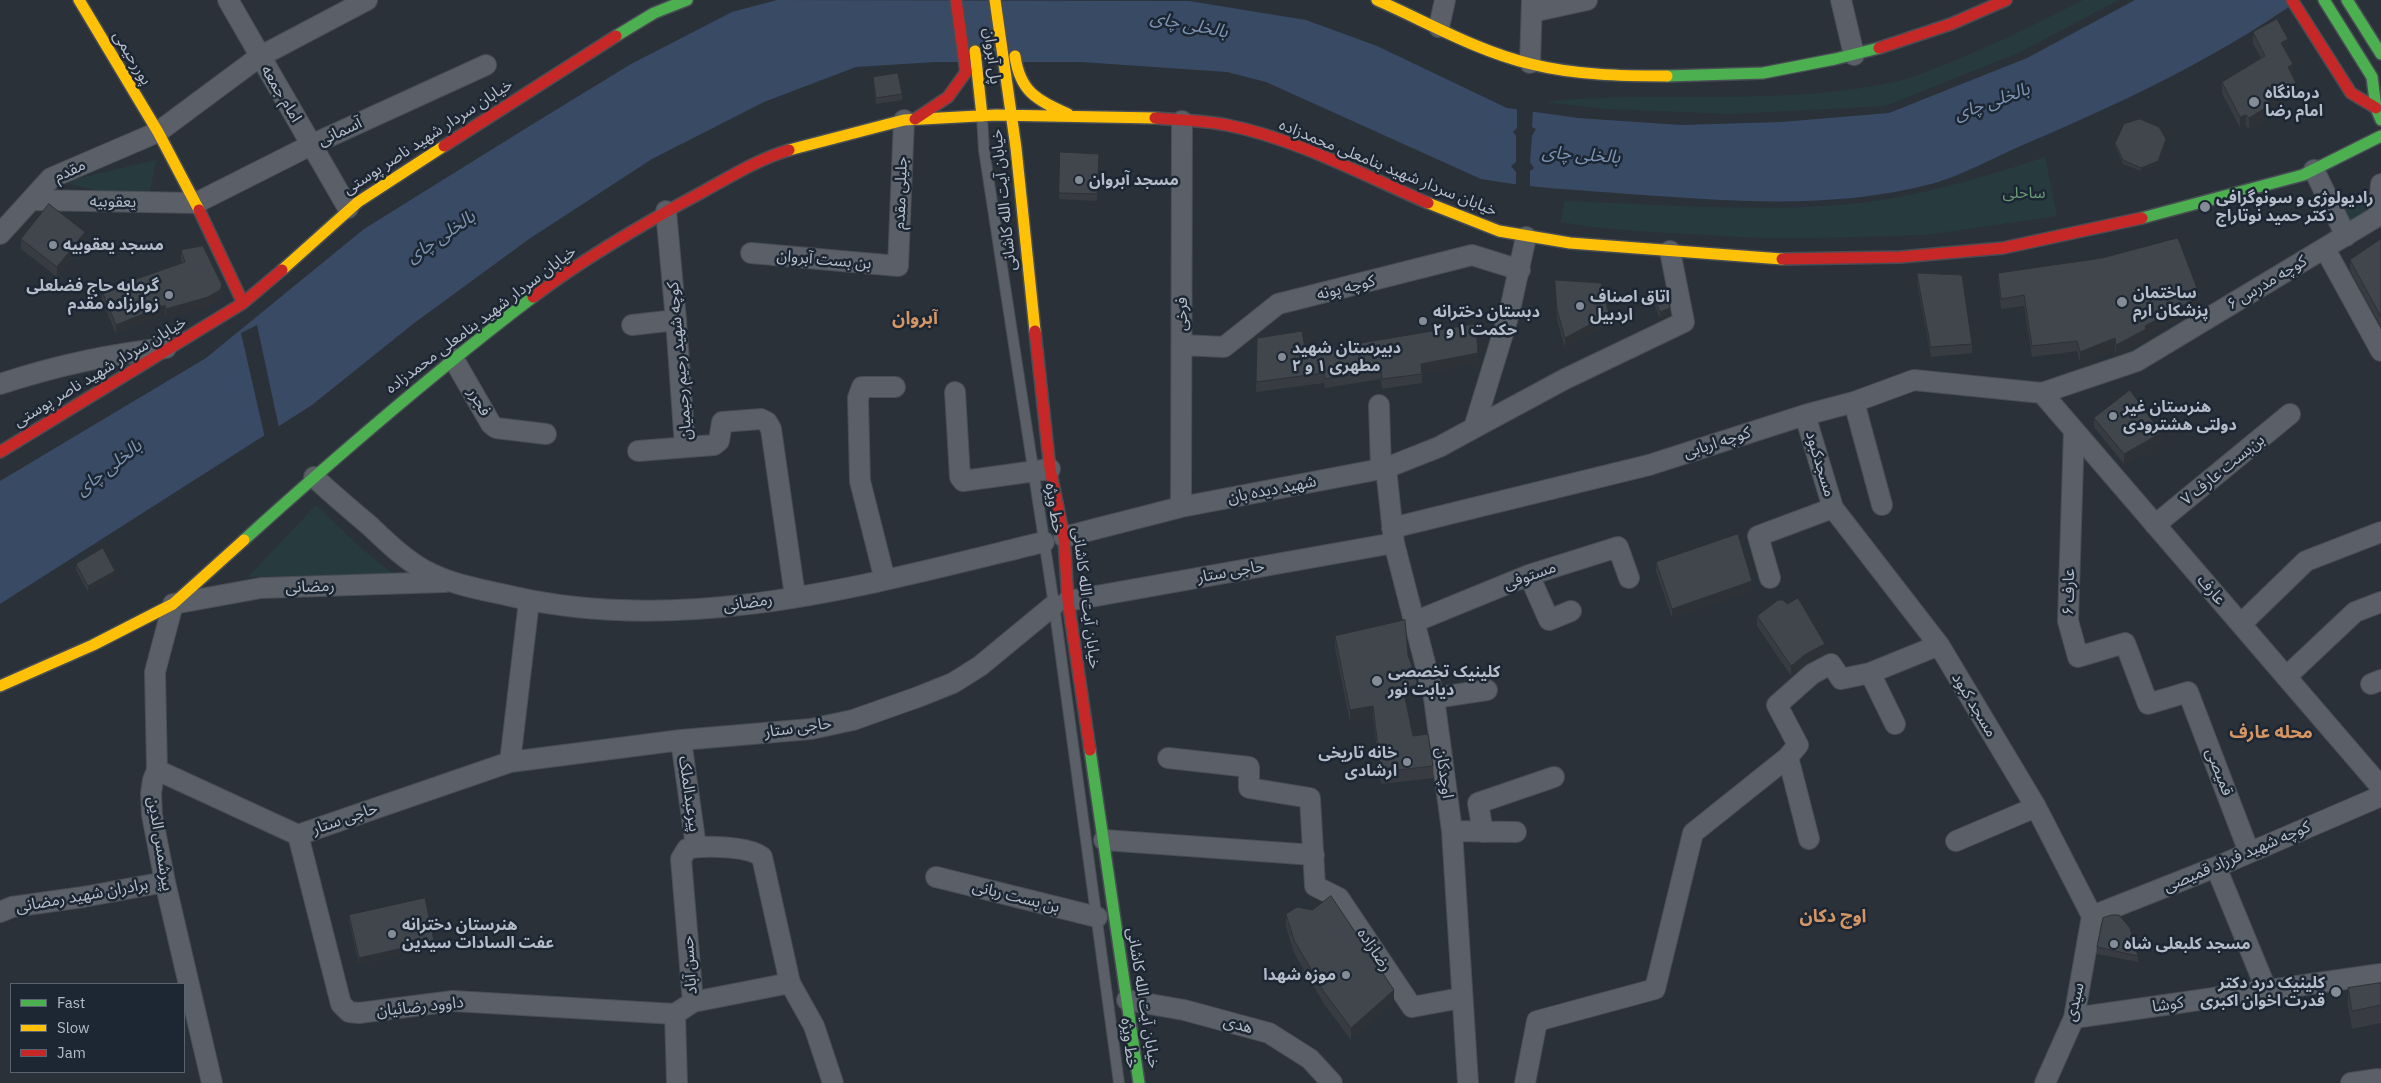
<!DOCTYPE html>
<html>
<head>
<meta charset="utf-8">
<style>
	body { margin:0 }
	#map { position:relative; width:2381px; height:1083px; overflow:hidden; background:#2a3139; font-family:"IBM Plex Sans",sans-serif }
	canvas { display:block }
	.legend { position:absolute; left:10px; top:983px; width:175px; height:90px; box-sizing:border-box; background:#1d2734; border:1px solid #5a6370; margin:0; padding:6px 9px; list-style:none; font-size:15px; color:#b5bdca }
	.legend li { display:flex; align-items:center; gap:10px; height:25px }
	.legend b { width:25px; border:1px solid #5a6370 }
</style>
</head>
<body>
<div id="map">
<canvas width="2381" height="1083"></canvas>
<ul class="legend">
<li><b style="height:6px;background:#4caf50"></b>Fast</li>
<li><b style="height:6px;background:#ffc107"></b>Slow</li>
<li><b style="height:6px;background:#c62828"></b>Jam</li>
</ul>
</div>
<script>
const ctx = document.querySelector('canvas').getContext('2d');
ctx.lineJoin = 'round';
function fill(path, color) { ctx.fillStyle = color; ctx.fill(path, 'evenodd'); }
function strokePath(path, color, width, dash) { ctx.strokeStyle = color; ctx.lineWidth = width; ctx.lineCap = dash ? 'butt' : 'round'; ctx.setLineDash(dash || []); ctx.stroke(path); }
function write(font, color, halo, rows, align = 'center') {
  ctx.font = font + ' "IBM Plex Sans","Noto Sans Arabic",sans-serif'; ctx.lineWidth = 5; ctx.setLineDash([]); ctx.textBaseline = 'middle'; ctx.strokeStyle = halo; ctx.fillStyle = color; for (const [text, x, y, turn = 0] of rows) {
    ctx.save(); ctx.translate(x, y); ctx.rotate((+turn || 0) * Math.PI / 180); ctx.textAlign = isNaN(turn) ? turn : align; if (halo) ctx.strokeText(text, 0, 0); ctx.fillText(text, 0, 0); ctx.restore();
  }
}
const green = new Path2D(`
	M 2083,0 L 2119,0 L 2018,53 L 1885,106 L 1732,114 L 1607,109 L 1544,102 C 1663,89 1785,108 1903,80 C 1918,76 1934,68 1949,63 C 1995,44 2039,23 2083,0 Z
	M 2045,157 L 2057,216 L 1925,235 L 1816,238 L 1762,238 L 1650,232 L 1592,227 L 1561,222 L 1564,201 C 1655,204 1747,212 1838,205 C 1909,200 1978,179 2045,157 Z
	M 156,160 L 148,204 L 63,182 Z
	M 2330,189 L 2371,203 L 2376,211 L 2348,228 Z
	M 316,505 L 363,550 L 392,573 L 248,577 Z`);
const water = new Path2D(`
	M 777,0 L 1189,1 L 1306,20 L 1377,46 L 1507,108 L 1578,118 L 1681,125 L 1781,122 L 1889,113 L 2027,58 L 2135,0 L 2299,0 C 2213,60 2119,104 2023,145 C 1995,157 1959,177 1931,184 C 1832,210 1729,201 1628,194 C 1579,190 1530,188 1481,179 L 1266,82 L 1227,72 L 1081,62 L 936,62 L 856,67 L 764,102 L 652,159 L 529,239 L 413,324 L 312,405 L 0,604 L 0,481 L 206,358 L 364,229 L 528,127 L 631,64 L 732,12 Z`);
const pier = new Path2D(`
	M 1517,107 L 1533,109 L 1532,127 L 1536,129 L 1532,136 L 1530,162 L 1534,168 L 1530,171 L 1530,189 L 1516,188 L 1516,172 L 1511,166 L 1516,162 L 1516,136 L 1513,132 L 1517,128 Z
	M 257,325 L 279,428 L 265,438 L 241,333 Z`);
const lane = new Path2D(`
	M 982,117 L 984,150 L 1054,605 L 1119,1083`);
const street = new Path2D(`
	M 228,0 L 348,208
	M 1841,0 L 1854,55
	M 1532,12 L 1587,0
	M 1439,27 L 1445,0
	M 1530,63 L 1532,0
	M 2314,170 L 2346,236
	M 31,200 L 196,203 L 311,145 L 486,65
	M 666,211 L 676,320 L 685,447
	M 0,234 L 51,178 L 158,132 L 259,57 L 367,0
	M 2325,249 L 2381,351
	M 751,253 L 898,266 L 904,120
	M 632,325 L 676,320
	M 1182,345 L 1224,347 L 1278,304 L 1472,255 L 1520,270
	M 453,358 L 491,424 L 496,428 L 546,434
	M 0,384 C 55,366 109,354 166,348
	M 955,392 L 960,477 L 963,481 L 1050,469
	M 2042,393 L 2381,787
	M 1854,402 L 1882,505
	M 1379,405 L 1381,469
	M 1474,428 L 1565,379 L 1684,322 L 1670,251
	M 2074,430 L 2068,621 L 2078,657 L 2125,643 L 2148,704 L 2188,692 L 2249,852
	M 638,451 L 714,445 L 719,441 L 722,422 L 761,419 L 767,422 L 771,429 L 795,596
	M 1386,468 L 1394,543 L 1434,698 L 1452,831 L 1468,1083
	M 314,477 C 332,494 351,510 370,526 C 387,542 403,558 424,570 C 450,584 478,589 506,595 C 684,638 870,584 1044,542
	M 1181,507 L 1182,121
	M 1833,508 L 1939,645 L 2036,807 L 2092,916
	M 2155,525 L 2290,414
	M 1392,528 L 1649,465 L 1805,415 L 1854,402 L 1914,380 L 2042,393 L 2137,361 L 2378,216 L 2381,184
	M 1064,537 L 1181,507 L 1386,468 L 1439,447 L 1474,428 L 1509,314 L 1526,237
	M 1529,575 L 1549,620 L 1571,611
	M 1770,578 L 1758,536 L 1833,508 L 1805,415
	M 885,580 L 860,481 L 858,398 L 862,387 L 895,387
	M 1068,601 L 1394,543
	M 1414,622 L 1529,575 L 1618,547 L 1629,578
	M 2241,624 L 2306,561 L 2381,532
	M 1870,673 L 1895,724
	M 2286,677 L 2355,612 L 2381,602
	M 2371,684 L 2381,680
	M 1434,698 L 1487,690
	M 681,740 L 696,847
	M 1788,757 L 1809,839
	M 1168,758 L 1249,767 L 1249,788 L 1310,798 L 1315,886 L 1339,898 L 1412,1007 L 1461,998
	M 510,762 L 529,601
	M 157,770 L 298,835 L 510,762 L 681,740 L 811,729 L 853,720 L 918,697 L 953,683 L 980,666 L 1054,605
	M 1452,831 L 1516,832
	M 1483,832 L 1478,803 L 1554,777
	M 298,835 L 341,1004 L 349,1012 L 359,1013 L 453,1001 L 675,1014
	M 1104,840 L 1314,855
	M 1956,841 L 2036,807
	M 2216,867 L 2267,991
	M 936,877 L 1097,917
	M 0,912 L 12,907 L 83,897 L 165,882
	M 2092,916 L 2216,867 L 2381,796
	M 1127,1000 L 1184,1010 L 1269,1033 L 1310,1059 L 1332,1083
	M 693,1002 L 790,983
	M 2074,1018 L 2381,974
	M 212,1083 L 165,882 L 152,815 L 151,793 L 153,780 L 157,770 L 155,672 L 173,604 L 261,588 L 445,582
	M 677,1083 L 675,1014 L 693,1002 L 681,859 L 687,849 C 703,845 749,846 762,857 L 790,983 L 814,1026 L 833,1083
	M 1525,1083 L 1537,1021 L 1655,989 L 1693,833 L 1788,757 L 1798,745 L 1777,705 L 1812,674 L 1831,664 L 1841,679 L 1870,673 L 1939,645
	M 2045,1083 L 2074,1018 L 2092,916
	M 2351,1083 L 2378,1079 L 2378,1083`);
const fast = new Path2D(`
	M 2324,0 L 2372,77 L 2376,108 L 2381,120
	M 2347,0 L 2381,54
	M 616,36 L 654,13 L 687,0
	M 1667,76 L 1763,73 L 1835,59 L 1879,48
	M 2142,218 L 2303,175 L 2381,136
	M 244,540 C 338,455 433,373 533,297
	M 1090,750 L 1139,1083`);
const slow = new Path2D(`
	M 79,0 L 158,132 L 199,210
	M 995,0 L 1016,148 L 1035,331
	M 1377,0 C 1427,22 1477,51 1531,64 C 1575,75 1622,76 1667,76
	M 975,51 L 982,116
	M 1015,56 C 1020,92 1037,100 1068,114
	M 789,150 L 904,120 L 996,115 L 1155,118
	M 1428,203 L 1499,231 L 1570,243 L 1782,259
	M 282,270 L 358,202 L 444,146
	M 0,686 L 93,645 L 173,604 L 244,540`);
const jam = new Path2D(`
	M 2292,0 L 2351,93 L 2376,108
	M 1879,48 L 1951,24 L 2006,0
	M 1155,118 C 1179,120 1203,120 1227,125 C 1297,139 1363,175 1428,203
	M 915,119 L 948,97 L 966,72 L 956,0
	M 444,146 L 616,36
	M 199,210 L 243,303
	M 1782,259 L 1900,257 L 2003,248 L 2142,218
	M 533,297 C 587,256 646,222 706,190 C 733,175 759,159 789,150
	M 1035,331 L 1050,469 L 1064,537 L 1068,601 L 1090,750
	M 0,452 L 243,303 L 282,270`);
const wall = new Path2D(`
	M 2253,32 L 2288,50 L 2286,51 L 2293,75 L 2296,94 L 2270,109 L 2270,114 L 2267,116 L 2267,119 L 2249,129 L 2246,126 L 2240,128 L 2222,93 L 2222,82 L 2261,58 L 2253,44 Z
	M 873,77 L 902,94 L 902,100 L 876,104 L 873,83 Z
	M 2115,143 L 2166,143 L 2158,164 L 2141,171 L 2123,164 L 2115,146 Z
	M 1060,152 L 1099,154 L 1097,201 L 1059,199 Z
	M 21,239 L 85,242 L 57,277 L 21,249 Z
	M 2381,239 L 2381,327 L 2350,270 L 2350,260 Z
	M 181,250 L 222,295 L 220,299 L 208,306 L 166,318 L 165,314 L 116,334 L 102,300 L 102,291 L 182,263 L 181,260 Z
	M 1917,273 L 1972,344 L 1972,353 L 1931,357 L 1917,282 Z
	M 1998,273 L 2200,307 L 2146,337 L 2146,340 L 2120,354 L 2116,356 L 2115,349 L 2080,363 L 2077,351 L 2032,357 L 2024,306 L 2001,309 L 1998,284 Z
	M 1555,280 L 1609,324 L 1565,348 L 1557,320 Z
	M 1651,290 L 1670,315 L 1660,318 L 1651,297 Z
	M 1257,338 L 1305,348 L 1317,350 L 1478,362 L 1422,374 L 1422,383 L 1382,389 L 1381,379 L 1325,388 L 1324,383 L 1256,392 Z
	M 2094,418 L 2161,442 L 2124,464 L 2094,427 Z
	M 1656,562 L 1752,591 L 1672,618 L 1656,571 Z
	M 76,564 L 115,577 L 88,592 L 76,570 Z
	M 1757,616 L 1825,654 L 1806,664 L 1791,676 L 1757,626 Z
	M 1335,636 L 1408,655 L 1418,696 L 1405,699 L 1413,736 L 1433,766 L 1433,778 L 1381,784 L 1373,717 L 1350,722 L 1335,648 Z
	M 1286,914 L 1394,1002 L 1351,1040 L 1324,1004 L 1294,953 L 1286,927 Z
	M 349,915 L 434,948 L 359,964 L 349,921 Z
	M 2097,947 L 2138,956 L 2138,962 L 2097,954 Z
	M 2381,983 L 2381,1023 L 2352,1029 L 2348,1006 L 2348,988 Z`);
const shadedWall = new Path2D(`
	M 1935,0 L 1942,0 L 1935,3 Z
	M 2288,39 L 2288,50 L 2281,54 L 2281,43 Z
	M 2293,64 L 2293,75 L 2288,78 L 2288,67 Z
	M 2296,83 L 2296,94 L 2270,109 L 2270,114 L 2267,116 L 2267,119 L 2249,129 L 2249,118 L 2265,105 L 2268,99 Z
	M 2246,115 L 2246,126 L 2240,128 L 2240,117 Z
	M 2166,139 L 2166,143 L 2158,164 L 2141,171 L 2141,168 Z
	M 85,232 L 85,242 L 57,277 L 57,267 Z
	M 222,285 L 222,295 L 220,299 L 208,306 L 166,318 L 166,309 Z
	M 2200,296 L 2200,307 L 2146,337 L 2146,340 L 2120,354 L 2116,356 L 2116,345 L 2145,326 Z
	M 165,305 L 165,314 L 116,334 L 116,325 Z
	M 1670,308 L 1670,315 L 1660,318 L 1660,312 Z
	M 1609,314 L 1609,324 L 1565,348 L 1565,338 Z
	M 2115,338 L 2115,349 L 2080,363 L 2080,352 Z
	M 1478,353 L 1478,362 L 1421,374 L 1421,364 Z
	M 2161,433 L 2161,442 L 2124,464 L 2124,454 Z
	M 115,571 L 115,577 L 88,592 L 88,586 Z
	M 1752,581 L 1752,591 L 1672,618 L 1672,609 Z
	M 1825,644 L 1825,654 L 1806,664 L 1791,676 L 1791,666 L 1806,654 Z
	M 1418,685 L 1418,696 L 1403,700 L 1403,688 Z
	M 1373,706 L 1373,717 L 1350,722 L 1350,710 Z
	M 434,941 L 434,948 L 359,964 L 359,958 Z
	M 1394,990 L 1394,1002 L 1351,1040 L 1351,1028 Z`);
const building = new Path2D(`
	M 2277,19 L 2288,39 L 2281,43 L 2293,64 L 2288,67 L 2296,83 L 2268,99 L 2270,102 L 2265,105 L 2267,107 L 2249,118 L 2246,115 L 2240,117 L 2222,82 L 2265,56 L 2253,32 Z
	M 898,73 L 902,94 L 876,98 L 873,77 Z
	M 2140,119 L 2159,127 L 2166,139 L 2158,161 L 2141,168 L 2123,160 L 2115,143 L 2124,124 Z
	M 1060,152 L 1099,154 L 1097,194 L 1059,193 Z
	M 49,204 L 85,232 L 57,267 L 21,239 Z
	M 2178,238 L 2200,296 L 2145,326 L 2146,329 L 2120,343 L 2116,345 L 2115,338 L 2080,352 L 2077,341 L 2032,346 L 2024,295 L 2001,299 L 1998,273 L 2102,258 Z
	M 2381,239 L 2381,317 L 2350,260 Z
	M 203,246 L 222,285 L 220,290 L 208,297 L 166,309 L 165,305 L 116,325 L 102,291 L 185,262 L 181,250 Z
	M 1917,273 L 1962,275 L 1972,344 L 1931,347 Z
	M 1555,280 L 1601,283 L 1609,314 L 1565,338 L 1557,310 Z
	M 1666,287 L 1670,308 L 1660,312 L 1651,290 Z
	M 1476,324 L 1478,353 L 1421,364 L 1422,374 L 1382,379 L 1381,370 L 1325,379 L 1324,373 L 1256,382 L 1257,338 L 1302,331 L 1305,348 L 1317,346 L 1317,350 Z
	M 2130,390 L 2161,433 L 2124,454 L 2094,418 Z
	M 1738,534 L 1752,581 L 1672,609 L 1656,562 Z
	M 103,548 L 115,571 L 88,586 L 76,564 Z
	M 1798,598 L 1825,644 L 1806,654 L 1791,666 L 1757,616 L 1778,600 L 1783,600 L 1787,604 Z
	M 1405,620 L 1408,655 L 1418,685 L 1403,688 L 1413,736 L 1428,734 L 1433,766 L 1381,772 L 1373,706 L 1350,710 L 1335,636 Z
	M 1331,896 L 1394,990 L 1351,1028 L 1324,992 L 1294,940 L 1286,914 L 1297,907 L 1312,910 Z
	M 425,898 L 434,941 L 359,958 L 349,915 Z
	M 2112,915 L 2119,915 L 2130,928 L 2138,956 L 2097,947 L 2103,918 Z
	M 2381,983 L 2381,1005 L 2352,1011 L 2348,988 Z`);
const markers = [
	[2254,102,6,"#848c97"],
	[1079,180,5,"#848c97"],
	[2205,207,6,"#848c97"],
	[53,245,5,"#848c97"],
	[169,295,5,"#848c97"],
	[2122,302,6,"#848c97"],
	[1580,306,5,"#848c97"],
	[1423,321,5,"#848c97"],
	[1282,357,5,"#848c97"],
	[2113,416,5,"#848c97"],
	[1377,681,6,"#848c97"],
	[1407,762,5,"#848c97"],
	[392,934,5,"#848c97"],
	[2114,944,5,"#848c97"],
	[1346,975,5,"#848c97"],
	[2336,992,6,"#848c97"]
];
const streetNames = [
	["پل آبروان",992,56,83],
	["پوررحیمی",132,58,59],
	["امام جمعه",281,94,59],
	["آسمانی",340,132,-25],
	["خیابان سردار شهید ناصر پوستی",428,137,-33],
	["خیابان سردار شهید بنامعلی محمدزاده",1388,168,22],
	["مقدم",70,171,-25],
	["جلیلی مقدم",901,193,-88],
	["خیابان آیت الله کاشانی",1004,200,-96],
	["یعقوبیه",113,202,1],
	["بن بست آبروان",824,260,5],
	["کوچه مدرس ۶",2267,283,-31],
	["کوچه پونه",1346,288,-14],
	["فرخی",1182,314,-90],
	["خیابان سردار شهید بنامعلی محمدزاده",481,320,-37],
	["کوچه شهید رحیم رحیمیان",680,361,-95],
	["خیابان سردار شهید ناصر پوستی",100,372,-31],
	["فجرر",479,402,60],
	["کوچه اربابی",1717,443,-18],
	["مسجدکبود",1820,464,73],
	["بن‌بست عارف ۷",2223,470,-39],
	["شهید دیده بان",1272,490,-11],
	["خط ویژه",1054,508,81],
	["حاجی ستار",1231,572,-10],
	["مستوفی",1530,576,-20],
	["رمضانی",310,587,-2],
	["عارف",2211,590,49],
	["عارف ۶",2069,592,-89],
	["خیابان آیت الله کاشانی",1086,598,83],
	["رمضانی",748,603,-8],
	["مسجد کبود",1974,705,59],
	["حاجی ستار",798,728,-8],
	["قمیصی",2219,772,69],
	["اوچدکان",1444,773,82],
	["پیرعبدالملک",689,794,82],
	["حاجی ستار",345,819,-19],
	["پیرشمس الدین",160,844,81],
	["کوچه شهید فرزاد قمیصی",2237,857,-23],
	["برادران شهید رمضانی",82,896,-10],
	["بن بست ربانی",1016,897,14],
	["رضازاده",1374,950,56],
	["حسن آباد",690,965,-94],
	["خیابان آیت الله کاشانی",1143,998,81],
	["سیدی",2075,1002,-77],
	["کوشا",2168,1005,-8],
	["داوود رضائیان",420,1007,-6],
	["هدی",1238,1025,15],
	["خط ویژه",1129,1043,83]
];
const poiNames = [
	["درمانگاه",2265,93],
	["امام رضا",2265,111],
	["مسجد آبروان",1089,180],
	["رادیولوژی و سونوگرافی",2216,198],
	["دکتر حمید نوتاراج",2216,216],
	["مسجد یعقوبیه",63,245],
	["گرمابه حاج فضلعلی",159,286,"right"],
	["زوارزاده مقدم",159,304,"right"],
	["ساختمان",2133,293],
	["پزشکان ارم",2133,311],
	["اتاق اصناف",1590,297],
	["اردبیل",1590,315],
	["دبستان دخترانه",1433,312],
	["حکمت ۱ و ۲",1433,330],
	["دبیرستان شهید",1292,348],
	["مطهری ۱ و ۲",1292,366],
	["هنرستان غیر",2123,407],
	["دولتی هشترودی",2123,425],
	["کلینیک تخصصی",1388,672],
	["دیابت نور",1388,690],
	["خانه تاریخی",1397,753,"right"],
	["ارشادی",1397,771,"right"],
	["هنرستان دخترانه",402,925],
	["عفت السادات سیدین",402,943],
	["مسجد کلبعلی شاه",2124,944],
	["موزه شهدا",1336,975,"right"],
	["کلینیک درد دکتر",2325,983,"right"],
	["قدرت اخوان اکبری",2325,1001,"right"]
];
const parkNames = [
	["ساحلی",2024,193]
];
const waterNames = [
	["بالخلی چای",1189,25,11],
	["بالخلی چای",1992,102,-20],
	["بالخلی چای",1581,155,4],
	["بالخلی چای",441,237,-34],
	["بالخلی چای",109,468,-38]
];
const neighbourhoodNames = [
	["آبروان",915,319],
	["محله عارف",2271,733],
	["اوچ دکان",1833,917]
];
fill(green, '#273b3f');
fill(water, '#394a64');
fill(pier, '#2a3139');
strokePath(lane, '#484d54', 12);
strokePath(street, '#484d54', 22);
strokePath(fast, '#484d54', 14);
strokePath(slow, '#484d54', 14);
strokePath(jam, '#484d54', 14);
strokePath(lane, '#5b5f67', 10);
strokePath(street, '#5b5f67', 20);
strokePath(fast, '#4caf50', 11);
strokePath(slow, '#ffc107', 11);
strokePath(jam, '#c62828', 11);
fill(wall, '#383c42');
fill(shadedWall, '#2e3136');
fill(building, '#41464d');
strokePath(building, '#2e3136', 1);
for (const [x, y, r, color] of markers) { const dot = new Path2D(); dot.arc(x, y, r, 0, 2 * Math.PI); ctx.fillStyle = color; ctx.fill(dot); strokePath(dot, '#1d2734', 2); }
write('16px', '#b5bdca', '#1d2734', streetNames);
write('bold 16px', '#b5bdca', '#1d2734', poiNames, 'left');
write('16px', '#6c9b77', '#1d2734', parkNames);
write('italic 18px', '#7c93b2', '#1d2734', waterNames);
write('bold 18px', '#d69664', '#1d2734', neighbourhoodNames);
</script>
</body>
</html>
